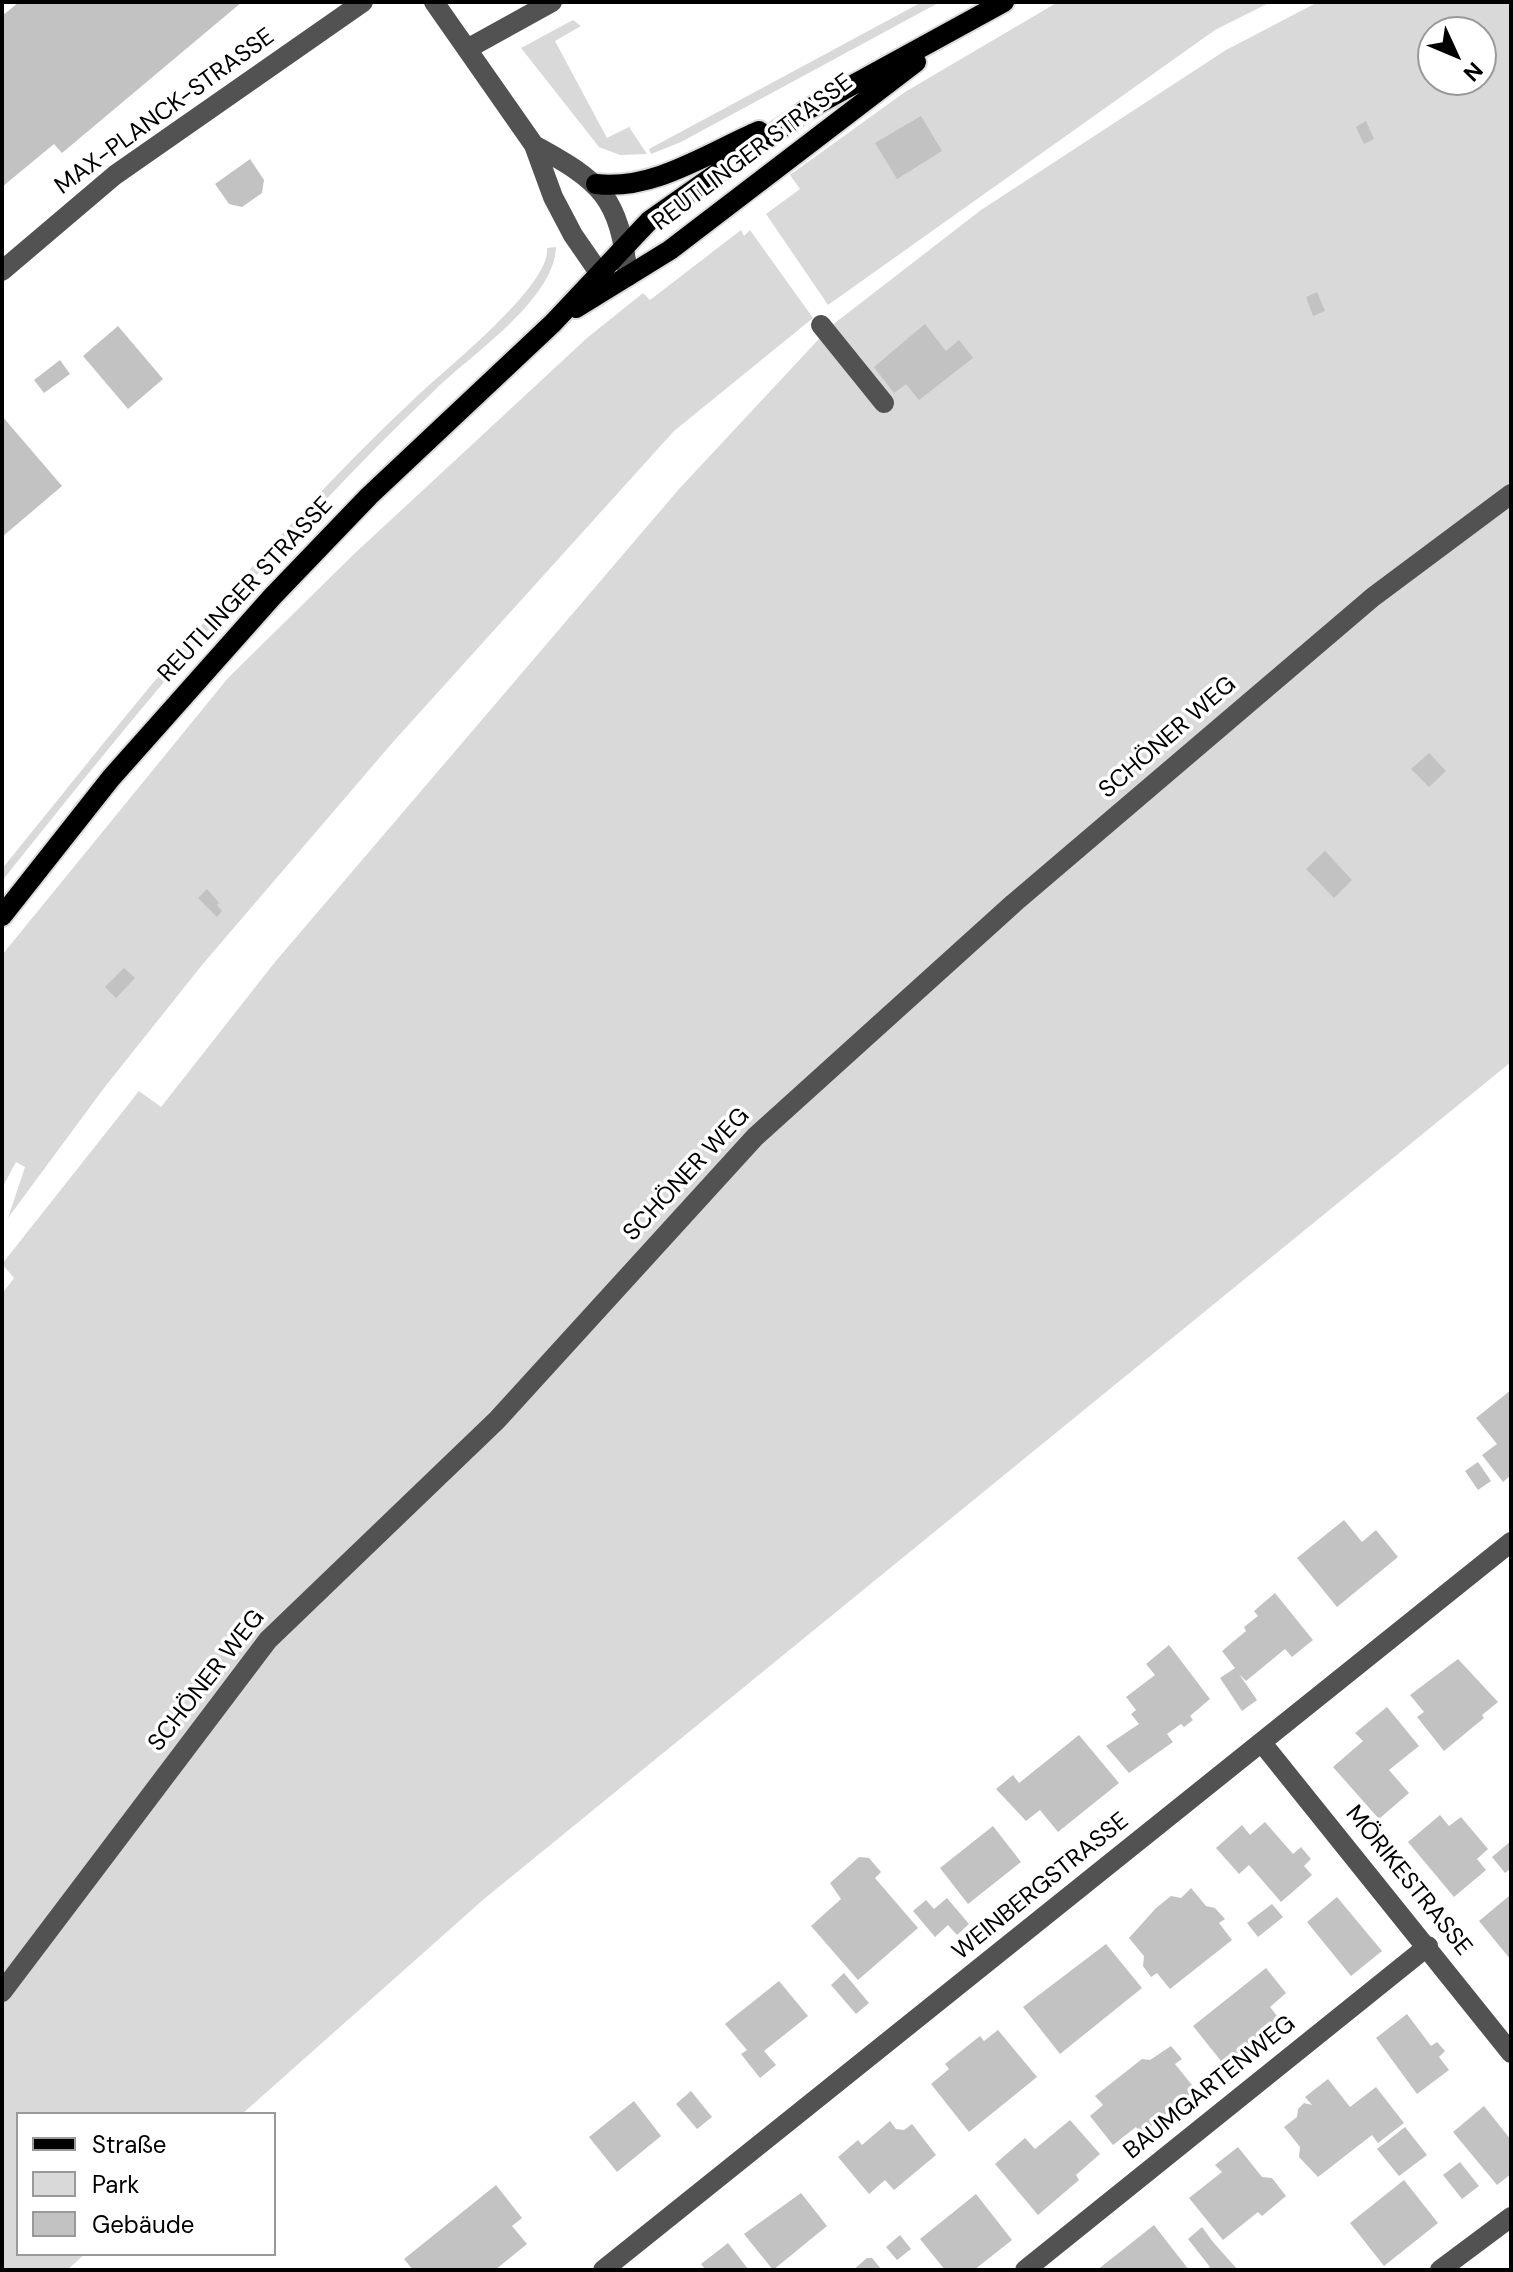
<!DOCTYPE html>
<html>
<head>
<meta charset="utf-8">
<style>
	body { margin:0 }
	#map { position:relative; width:1513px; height:2272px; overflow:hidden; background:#fff; font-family:"DM Sans",sans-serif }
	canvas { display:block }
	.frame { position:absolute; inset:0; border:4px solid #000; pointer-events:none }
	.legend { position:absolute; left:16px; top:2112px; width:260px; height:144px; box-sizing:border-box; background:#fff; border:2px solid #999; margin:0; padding:10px 14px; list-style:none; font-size:24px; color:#000 }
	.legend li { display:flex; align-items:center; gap:16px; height:40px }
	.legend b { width:40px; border:2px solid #999 }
	.north { position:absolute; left:1417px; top:16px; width:80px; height:80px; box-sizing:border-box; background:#fff; border:2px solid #999; border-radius:50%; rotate:134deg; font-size:22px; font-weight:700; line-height:32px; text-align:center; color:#000 }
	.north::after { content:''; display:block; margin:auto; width:28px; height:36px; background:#000; clip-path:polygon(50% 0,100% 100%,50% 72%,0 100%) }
</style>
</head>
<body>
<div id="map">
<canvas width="1513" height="2272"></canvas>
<div class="frame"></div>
<ul class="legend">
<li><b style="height:10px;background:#000"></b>Straße</li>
<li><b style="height:22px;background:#d9d9d9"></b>Park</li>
<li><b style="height:22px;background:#c2c2c2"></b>Gebäude</li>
</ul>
<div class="north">N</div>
</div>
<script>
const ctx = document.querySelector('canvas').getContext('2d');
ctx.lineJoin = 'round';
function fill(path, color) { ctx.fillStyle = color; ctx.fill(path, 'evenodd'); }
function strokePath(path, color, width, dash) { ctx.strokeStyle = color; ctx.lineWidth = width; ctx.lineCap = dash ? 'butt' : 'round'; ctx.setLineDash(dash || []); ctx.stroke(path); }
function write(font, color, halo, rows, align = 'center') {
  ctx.font = font + ' "DM Sans",sans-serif'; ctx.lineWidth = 7; ctx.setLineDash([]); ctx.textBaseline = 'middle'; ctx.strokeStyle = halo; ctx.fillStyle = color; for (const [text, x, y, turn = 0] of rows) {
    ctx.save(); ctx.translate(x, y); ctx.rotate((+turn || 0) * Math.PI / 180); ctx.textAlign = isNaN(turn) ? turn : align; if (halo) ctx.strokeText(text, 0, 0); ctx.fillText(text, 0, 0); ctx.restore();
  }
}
const green = new Path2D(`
	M 922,2 L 940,2 L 681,142 L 651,154 L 649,149 Z
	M 1058,2 L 1271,2 L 1215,30 L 828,305 L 766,214 L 800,189 L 790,175 L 905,92 Z
	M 1318,2 L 1511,2 L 1511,1062 L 484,1899 L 242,2114 L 18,2114 L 18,2254 L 85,2254 L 67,2270 L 2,2270 L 2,1294 L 14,1278 L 2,1264 L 139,1091 L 161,1107 L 275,962 L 679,489 L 831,326 L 981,210 L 1226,50 ZM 1433,32 L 1481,32 L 1481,80 L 1433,80 Z
	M 573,20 L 581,26 L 555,41 L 607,138 L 629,127 L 647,154 L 620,155 L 599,147 L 521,48 Z
	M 741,230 L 744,236 L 750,230 L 813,318 L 674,431 L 393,742 L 202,965 L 104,1088 L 8,1218 L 25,1167 L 16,1162 L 2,1188 L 2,955 L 228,678 L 353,555 L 587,338 L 643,293 L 650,300 Z
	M 556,247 C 555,298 474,353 438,387 C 278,539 139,709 2,881 L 2,869 C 133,707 262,542 414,399 C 443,371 552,285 547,248 Z`);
const building = new Path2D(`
	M 19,2 L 242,2 L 62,153 L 54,144 L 2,187 L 2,16 Z
	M 921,116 L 942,151 L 897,179 L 875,143 Z
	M 1366,121 L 1374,139 L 1364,144 L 1356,127 Z
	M 250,159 L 264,180 L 262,193 L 242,207 L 229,204 L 215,184 Z
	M 1317,292 L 1325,311 L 1313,316 L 1306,297 Z
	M 925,324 L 946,351 L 959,340 L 973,358 L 919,400 L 906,384 L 894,393 L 874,367 Z
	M 118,326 L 163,379 L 128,409 L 83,356 Z
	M 60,360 L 70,374 L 44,393 L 34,380 Z
	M 2,416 L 62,486 L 2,537 Z
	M 1429,753 L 1446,771 L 1429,787 L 1411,769 Z
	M 1325,851 L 1352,880 L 1334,898 L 1306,869 Z
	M 207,889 L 219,903 L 217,905 L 222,911 L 217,917 L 198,898 Z
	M 124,968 L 135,978 L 116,998 L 105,987 Z
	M 1511,1390 L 1511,1475 L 1503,1482 L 1482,1455 L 1497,1444 L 1476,1418 Z
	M 1478,1462 L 1491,1481 L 1478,1490 L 1465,1471 Z
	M 1344,1520 L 1362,1542 L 1376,1530 L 1398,1557 L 1337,1607 L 1297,1558 Z
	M 1275,1593 L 1313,1640 L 1292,1657 L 1285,1649 L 1246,1681 L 1239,1674 L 1257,1700 L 1242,1711 L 1220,1678 L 1235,1668 L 1222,1651 L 1246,1631 L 1244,1627 L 1258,1616 L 1254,1611 Z
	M 1169,1645 L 1210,1699 L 1190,1716 L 1193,1720 L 1184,1727 L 1181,1724 L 1167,1734 L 1173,1742 L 1129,1773 L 1106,1746 L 1139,1724 L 1131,1714 L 1136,1710 L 1126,1697 L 1155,1675 L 1146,1664 Z
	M 1458,1659 L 1498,1702 L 1482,1715 L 1484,1718 L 1444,1751 L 1417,1717 L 1424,1712 L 1410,1695 Z
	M 1387,1707 L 1419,1746 L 1389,1770 L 1409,1793 L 1379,1819 L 1333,1767 L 1363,1741 L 1355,1733 Z
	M 1079,1735 L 1119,1783 L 1058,1832 L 1040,1810 L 1026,1821 L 996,1789 L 1013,1775 L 1019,1783 Z
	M 1440,1815 L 1449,1826 L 1461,1817 L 1488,1849 L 1477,1859 L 1486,1870 L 1454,1897 L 1408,1842 Z
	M 1265,1822 L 1293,1854 L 1301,1847 L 1311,1859 L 1304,1866 L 1312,1875 L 1281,1902 L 1249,1865 L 1239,1874 L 1216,1848 L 1242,1825 L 1250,1835 Z
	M 993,1826 L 1021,1862 L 968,1904 L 940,1868 Z
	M 1511,1841 L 1511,1868 L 1505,1873 L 1492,1857 Z
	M 859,1857 L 869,1858 L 881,1872 L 875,1878 L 918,1928 L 858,1980 L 811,1926 L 841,1899 L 830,1883 Z
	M 1191,1888 L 1206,1906 L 1215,1908 L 1225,1919 L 1219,1923 L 1232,1940 L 1170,1989 L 1157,1973 L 1151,1977 L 1143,1966 L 1144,1956 L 1129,1938 L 1156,1908 L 1171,1896 L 1181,1898 Z
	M 1509,1896 L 1511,1898 L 1511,1960 L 1479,1921 Z
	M 1337,1897 L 1382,1951 L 1351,1976 L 1307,1922 Z
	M 947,1898 L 969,1924 L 957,1935 L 948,1925 L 935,1937 L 913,1911 L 926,1900 L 934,1909 Z
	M 1272,1904 L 1283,1917 L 1258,1937 L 1247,1923 Z
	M 1106,1944 L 1142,1988 L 1060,2054 L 1023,2007 Z
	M 1266,1968 L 1286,1993 L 1270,2007 L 1281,2021 L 1225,2066 L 1193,2026 Z
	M 844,1973 L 869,2003 L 856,2014 L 831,1985 Z
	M 779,1981 L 808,2016 L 764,2051 L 776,2065 L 760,2078 L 741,2054 L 747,2050 L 725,2024 Z
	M 1407,2014 L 1431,2046 L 1437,2042 L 1445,2051 L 1439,2057 L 1449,2070 L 1417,2094 L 1376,2038 Z
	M 998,2030 L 1037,2077 L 969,2132 L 931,2084 L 949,2069 L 945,2064 L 980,2036 L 984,2041 Z
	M 1171,2046 L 1182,2059 L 1175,2064 L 1196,2090 L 1141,2134 L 1136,2127 L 1113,2145 L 1090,2116 L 1103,2105 L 1095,2096 L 1142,2059 L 1150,2060 Z
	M 1328,2079 L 1350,2107 L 1376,2087 L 1404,2123 L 1378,2143 L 1372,2135 L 1318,2177 L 1299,2157 L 1300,2147 L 1284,2127 L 1297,2117 L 1298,2109 L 1304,2103 L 1312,2105 L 1305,2097 Z
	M 691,2091 L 712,2117 L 697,2129 L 676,2104 Z
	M 634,2101 L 661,2136 L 617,2172 L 589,2137 Z
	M 1484,2106 L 1511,2140 L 1511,2174 L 1497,2185 L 1453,2132 Z
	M 1070,2120 L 1100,2154 L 1076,2175 L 1079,2180 L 1038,2215 L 995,2164 L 1025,2138 L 1035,2149 Z
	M 890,2121 L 896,2129 L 904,2130 L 912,2124 L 936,2155 L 894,2190 L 885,2180 L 869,2194 L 838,2157 L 858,2140 L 862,2145 Z
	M 1405,2127 L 1427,2155 L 1399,2176 L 1377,2149 Z
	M 1238,2147 L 1262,2177 L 1272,2178 L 1286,2196 L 1262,2216 L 1258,2212 L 1223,2240 L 1189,2198 L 1222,2172 L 1215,2165 Z
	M 1460,2162 L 1479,2186 L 1462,2199 L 1443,2175 Z
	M 1404,2180 L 1438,2223 L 1384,2266 L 1350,2223 Z
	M 496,2185 L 522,2218 L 512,2226 L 527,2244 L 495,2270 L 413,2270 L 404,2259 Z
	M 801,2193 L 827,2226 L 773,2270 L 744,2234 Z
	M 976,2194 L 1012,2240 L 974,2270 L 945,2270 L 920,2239 Z
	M 1154,2225 L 1189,2270 L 1097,2270 L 1120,2252 Z
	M 1202,2227 L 1213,2242 L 1238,2270 L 1205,2270 L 1210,2267 L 1188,2239 Z
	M 900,2235 L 911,2249 L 897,2260 L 886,2247 Z
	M 728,2243 L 748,2269 L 706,2270 L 701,2264 Z
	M 867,2258 L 872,2258 L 882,2270 L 853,2270 Z`);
const minor = new Path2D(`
	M 434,2 L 534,145 L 553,197 L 573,235 L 609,287
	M 467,49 L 552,2
	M 534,145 C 602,182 619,197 628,276
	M 2,271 L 115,175 L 363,2
	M 821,325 L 884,403
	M 1262,1743 L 1511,2053
	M 2,1992 L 268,1640 L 497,1420 L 755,1137 L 1014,903 L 1373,597 L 1511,494
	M 603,2270 L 1511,1542
	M 1025,2270 L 1428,1946
	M 1440,2270 L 1511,2217`);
const major = new Path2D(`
	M 596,184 C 653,191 708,153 759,131
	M 576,308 L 670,250 L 916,62
	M 2,916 L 111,778 L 272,597 L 369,496 L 553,323 L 649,221 L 807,110 L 1004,2`);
const streetNames = [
	["MAX-PLANCK-STRASSE",165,112,-36],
	["REUTLINGER STRASSE",753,153,-37],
	["REUTLINGER STRASSE",246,590,-47],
	["SCHÖNER WEG",1168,738,-41],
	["SCHÖNER WEG",687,1175,-47],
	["SCHÖNER WEG",207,1681,-52],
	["MÖRIKESTRASSE",1408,1881,51],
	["WEINBERGSTRASSE",1041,1887,-39],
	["BAUMGARTENWEG",1210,2088,-39]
];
fill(green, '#d9d9d9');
fill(building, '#c2c2c2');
strokePath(major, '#dbdbdb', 24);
strokePath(minor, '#525252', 20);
strokePath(major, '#000', 20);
write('24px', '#000', '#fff', streetNames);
</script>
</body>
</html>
